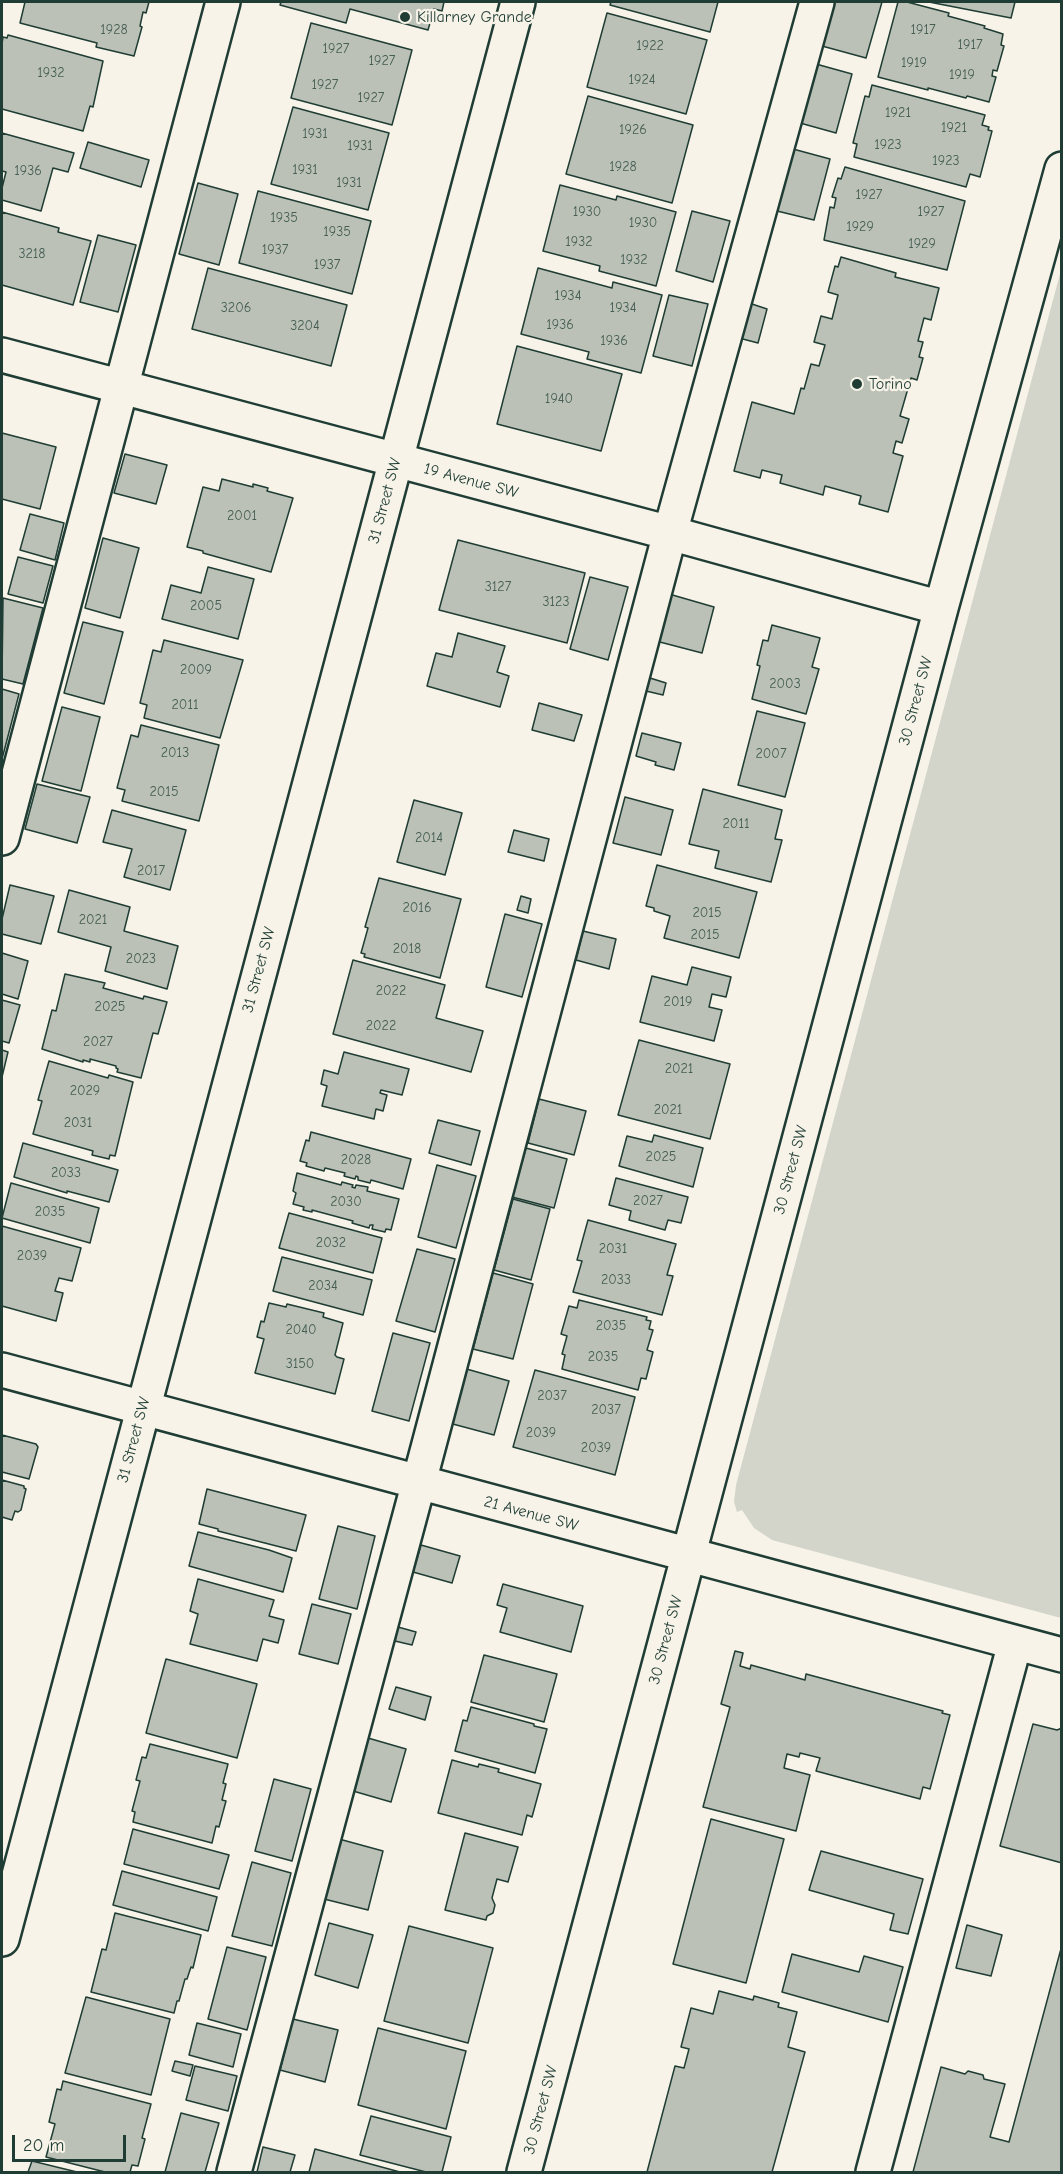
<!DOCTYPE html>
<html>
<head>
<meta charset="utf-8">
<style>
	body { margin:0 }
	#map { position:relative; width:1063px; height:2174px; overflow:hidden; background:#f7f3e8; font-family:"Comic Neue",sans-serif }
	canvas { display:block }
	.frame { position:absolute; inset:0; border:3px solid #1f3d34; pointer-events:none }
	.scale { position:absolute; left:12px; top:2135px; width:114px; height:27px; box-sizing:border-box; border:3px solid #1f3d34; border-top:0; padding-left:8px; font-size:18px; line-height:21px; white-space:nowrap; color:#1f3d34; -webkit-text-stroke:4px #f7f3e8; paint-order:stroke }
</style>
</head>
<body>
<div id="map">
<canvas width="1063" height="2174"></canvas>
<div class="frame"></div>
<div class="scale">20 m</div>
</div>
<script>
const ctx = document.querySelector('canvas').getContext('2d');
ctx.lineJoin = 'round';
function fill(path, color) { ctx.fillStyle = color; ctx.fill(path, 'evenodd'); }
function strokePath(path, color, width, dash) { ctx.strokeStyle = color; ctx.lineWidth = width; ctx.lineCap = dash ? 'butt' : 'round'; ctx.setLineDash(dash || []); ctx.stroke(path); }
function write(font, color, halo, rows, align = 'center') {
  ctx.font = font + ' "Comic Neue",sans-serif'; ctx.lineWidth = 4.5; ctx.setLineDash([]); ctx.textBaseline = 'middle'; ctx.strokeStyle = halo; ctx.fillStyle = color; for (const [text, x, y, turn = 0] of rows) {
    ctx.save(); ctx.translate(x, y); ctx.rotate((+turn || 0) * Math.PI / 180); ctx.textAlign = isNaN(turn) ? turn : align; if (halo) ctx.strokeText(text, 0, 0); ctx.fillText(text, 0, 0); ctx.restore();
  }
}
const green = new Path2D(`
	M 1061,270 L 1062,1618 L 1061,1618 L 772,1540 L 754,1528 L 742,1510 L 737,1512 L 734,1502 L 736,1485 Z`);
const building = new Path2D(`
	M 25,2 L 149,2 L 146,13 L 143,12 L 140,26 L 142,27 L 134,56 L 96,47 L 97,43 L 20,23 Z
	M 281,2 L 444,2 L 442,11 L 434,9 L 428,30 L 350,9 L 346,23 L 280,5 Z
	M 611,2 L 718,2 L 710,32 L 610,5 Z
	M 834,2 L 882,2 L 866,58 L 822,46 Z
	M 898,2 L 907,2 L 949,13 L 948,16 L 985,26 L 984,28 L 1003,34 L 1001,45 L 1004,46 L 997,71 L 993,70 L 992,76 L 996,77 L 989,102 L 967,96 L 966,98 L 928,88 L 928,90 L 878,77 Z
	M 929,2 L 1015,2 L 1011,18 Z
	M 607,13 L 707,40 L 686,114 L 587,87 Z
	M 311,23 L 412,50 L 392,125 L 291,98 Z
	M 8,35 L 103,61 L 93,107 L 90,106 L 83,131 L 2,109 L 2,44 L 3,37 L 7,38 Z
	M 816,64 L 852,74 L 836,133 L 800,123 Z
	M 872,85 L 985,115 L 982,125 L 989,127 L 988,130 L 992,131 L 980,177 L 970,174 L 966,187 L 854,157 L 857,144 L 853,143 L 865,96 L 869,97 Z
	M 588,96 L 693,125 L 672,203 L 566,174 Z
	M 293,107 L 389,133 L 368,210 L 271,184 Z
	M 2,133 L 74,153 L 68,172 L 53,168 L 41,211 L 2,200 L 2,188 L 6,172 L 2,171 Z
	M 88,142 L 149,160 L 141,187 L 80,168 Z
	M 793,149 L 830,159 L 814,220 L 777,211 Z
	M 845,167 L 965,201 L 947,270 L 824,240 L 830,207 L 834,208 L 836,198 L 832,197 L 838,178 L 841,179 Z
	M 198,183 L 238,194 L 219,265 L 179,254 Z
	M 560,185 L 616,200 L 617,196 L 676,212 L 656,286 L 599,271 L 600,266 L 543,251 Z
	M 258,191 L 371,221 L 352,294 L 239,263 Z
	M 692,211 L 730,221 L 713,282 L 676,271 Z
	M 2,212 L 59,228 L 58,232 L 91,241 L 73,305 L 2,285 Z
	M 98,235 L 136,245 L 118,312 L 80,302 Z
	M 841,257 L 896,273 L 895,277 L 939,288 L 931,320 L 924,318 L 918,341 L 923,342 L 919,357 L 923,358 L 917,380 L 911,378 L 900,416 L 909,419 L 902,443 L 896,441 L 893,453 L 903,456 L 888,512 L 859,504 L 861,496 L 825,486 L 823,495 L 780,483 L 782,475 L 762,470 L 760,478 L 734,471 L 752,402 L 794,414 L 801,388 L 804,389 L 811,364 L 819,366 L 825,345 L 814,342 L 821,316 L 832,319 L 838,295 L 828,292 L 835,266 L 838,267 Z
	M 208,268 L 347,305 L 331,366 L 192,329 Z
	M 538,268 L 612,288 L 613,282 L 662,295 L 641,373 L 587,359 L 589,352 L 521,334 Z
	M 669,295 L 708,304 L 692,366 L 653,356 Z
	M 749,303 L 767,309 L 758,343 L 739,338 Z
	M 517,346 L 622,374 L 601,451 L 497,424 Z
	M 2,433 L 56,447 L 40,509 L 2,499 Z
	M 125,454 L 167,465 L 156,504 L 114,493 Z
	M 222,479 L 253,487 L 253,484 L 268,488 L 267,491 L 293,498 L 271,572 L 203,553 L 203,551 L 187,547 L 203,487 L 219,491 Z
	M 30,514 L 64,523 L 55,560 L 20,550 Z
	M 103,538 L 139,548 L 120,618 L 85,608 Z
	M 458,540 L 585,573 L 567,643 L 439,610 Z
	M 18,557 L 53,566 L 43,603 L 8,594 Z
	M 208,567 L 254,579 L 238,639 L 162,619 L 171,585 L 201,593 Z
	M 590,577 L 628,587 L 608,660 L 570,649 Z
	M 669,594 L 714,607 L 702,653 L 656,641 Z
	M 3,598 L 43,608 L 23,684 L 2,679 Z
	M 83,622 L 123,632 L 104,704 L 64,693 Z
	M 772,625 L 820,638 L 812,667 L 819,669 L 806,714 L 752,699 L 760,666 L 757,665 L 763,640 L 768,641 Z
	M 458,633 L 505,646 L 497,672 L 509,676 L 500,707 L 427,686 L 436,653 L 452,657 Z
	M 164,640 L 243,660 L 220,738 L 144,718 L 147,705 L 140,703 L 153,650 L 161,652 Z
	M 650,678 L 666,683 L 663,695 L 646,691 Z
	M 2,689 L 19,694 L 2,759 Z
	M 539,703 L 582,715 L 574,741 L 532,730 Z
	M 62,707 L 100,717 L 81,791 L 42,781 Z
	M 757,711 L 805,723 L 785,797 L 738,785 Z
	M 141,725 L 219,745 L 199,821 L 122,801 L 125,790 L 117,788 L 131,735 L 138,737 Z
	M 642,733 L 681,743 L 674,770 L 655,765 L 656,762 L 636,756 Z
	M 37,784 L 90,797 L 77,843 L 25,829 Z
	M 703,789 L 782,810 L 775,839 L 782,840 L 771,882 L 715,868 L 719,851 L 689,844 Z
	M 625,797 L 673,810 L 661,855 L 613,843 Z
	M 414,800 L 462,813 L 445,875 L 397,862 Z
	M 112,810 L 186,830 L 170,890 L 124,877 L 132,849 L 103,842 Z
	M 514,830 L 549,839 L 544,861 L 508,852 Z
	M 657,865 L 757,892 L 739,958 L 664,938 L 670,916 L 654,911 L 654,908 L 646,906 Z
	M 379,878 L 461,899 L 440,978 L 364,957 L 365,954 L 361,953 L 368,928 L 365,927 Z
	M 10,885 L 54,896 L 41,944 L 2,934 L 2,919 Z
	M 69,890 L 130,907 L 124,931 L 178,946 L 167,989 L 105,971 L 111,947 L 58,932 Z
	M 521,896 L 531,899 L 528,913 L 517,910 Z
	M 505,914 L 542,924 L 522,997 L 486,987 Z
	M 583,931 L 616,939 L 609,969 L 576,960 Z
	M 2,953 L 28,961 L 18,999 L 2,994 Z
	M 353,960 L 445,985 L 436,1018 L 483,1031 L 471,1072 L 333,1034 Z
	M 692,967 L 731,977 L 726,997 L 712,994 L 709,1007 L 722,1010 L 714,1041 L 640,1022 L 652,976 L 687,985 Z
	M 65,974 L 105,983 L 103,988 L 143,999 L 144,996 L 167,1002 L 158,1034 L 153,1033 L 141,1078 L 117,1072 L 118,1069 L 116,1068 L 116,1066 L 90,1059 L 90,1062 L 83,1060 L 83,1062 L 42,1049 L 52,1010 L 56,1011 Z
	M 2,1000 L 20,1005 L 9,1043 L 2,1041 Z
	M 639,1040 L 730,1064 L 710,1139 L 618,1115 Z
	M 2,1050 L 8,1052 L 2,1077 Z
	M 344,1052 L 409,1069 L 402,1095 L 381,1090 L 380,1093 L 387,1095 L 383,1111 L 376,1109 L 374,1119 L 322,1106 L 327,1086 L 321,1084 L 324,1070 L 338,1074 Z
	M 49,1061 L 108,1078 L 109,1075 L 133,1082 L 115,1156 L 110,1155 L 109,1159 L 92,1155 L 93,1151 L 33,1134 L 42,1101 L 38,1100 Z
	M 539,1099 L 586,1111 L 574,1155 L 528,1143 Z
	M 438,1120 L 480,1131 L 471,1165 L 429,1153 Z
	M 311,1132 L 411,1159 L 403,1189 L 371,1180 L 370,1183 L 358,1180 L 358,1177 L 356,1176 L 355,1179 L 344,1176 L 345,1173 L 325,1168 L 324,1171 L 306,1166 L 307,1163 L 300,1161 L 306,1140 L 309,1141 Z
	M 654,1135 L 703,1148 L 693,1187 L 619,1166 L 627,1136 L 652,1142 Z
	M 23,1143 L 118,1170 L 109,1202 L 67,1191 L 67,1193 L 14,1177 Z
	M 526,1148 L 567,1159 L 554,1208 L 512,1197 Z
	M 437,1165 L 476,1176 L 456,1248 L 418,1237 Z
	M 297,1173 L 341,1185 L 342,1182 L 353,1185 L 352,1187 L 355,1188 L 356,1185 L 368,1187 L 367,1191 L 399,1199 L 391,1230 L 386,1229 L 385,1232 L 372,1229 L 373,1225 L 370,1225 L 369,1228 L 352,1223 L 353,1221 L 312,1210 L 312,1212 L 303,1210 L 304,1207 L 293,1204 L 296,1193 L 293,1191 Z
	M 616,1178 L 688,1197 L 681,1223 L 668,1220 L 665,1230 L 629,1220 L 631,1211 L 609,1205 Z
	M 11,1183 L 99,1208 L 90,1243 L 2,1218 Z
	M 513,1199 L 550,1209 L 531,1280 L 494,1270 Z
	M 289,1213 L 382,1238 L 373,1273 L 279,1248 Z
	M 588,1220 L 676,1244 L 667,1275 L 673,1276 L 662,1315 L 573,1292 L 582,1261 L 577,1260 Z
	M 2,1226 L 81,1248 L 72,1281 L 59,1278 L 55,1291 L 63,1293 L 56,1321 L 2,1306 Z
	M 417,1249 L 455,1259 L 435,1332 L 396,1321 Z
	M 282,1257 L 372,1280 L 363,1315 L 273,1291 Z
	M 493,1273 L 533,1284 L 513,1359 L 473,1349 Z
	M 579,1300 L 647,1317 L 646,1320 L 651,1321 L 649,1329 L 653,1330 L 647,1350 L 653,1352 L 646,1379 L 641,1378 L 638,1390 L 562,1369 L 565,1355 L 562,1354 L 567,1336 L 561,1334 L 569,1306 L 577,1308 Z
	M 269,1303 L 286,1307 L 287,1304 L 324,1313 L 323,1317 L 343,1323 L 335,1355 L 337,1357 L 344,1359 L 335,1394 L 255,1373 L 264,1339 L 257,1337 L 261,1321 L 264,1322 Z
	M 393,1333 L 430,1343 L 409,1421 L 372,1411 Z
	M 463,1368 L 509,1381 L 494,1435 L 449,1423 Z
	M 535,1370 L 635,1397 L 615,1475 L 513,1447 Z
	M 2,1435 L 36,1444 L 38,1447 L 29,1479 L 2,1472 Z
	M 2,1480 L 24,1486 L 24,1488 L 26,1489 L 21,1510 L 18,1512 L 15,1511 L 12,1520 L 2,1517 Z
	M 207,1489 L 306,1515 L 296,1551 L 218,1531 L 218,1529 L 199,1524 Z
	M 338,1526 L 375,1536 L 357,1609 L 319,1599 Z
	M 198,1532 L 269,1550 L 292,1558 L 283,1592 L 189,1566 Z
	M 421,1545 L 460,1556 L 452,1583 L 413,1572 Z
	M 198,1579 L 274,1600 L 269,1616 L 284,1620 L 278,1643 L 263,1639 L 257,1661 L 190,1644 L 198,1614 L 190,1611 Z
	M 503,1584 L 583,1606 L 571,1652 L 500,1632 L 507,1608 L 497,1605 Z
	M 312,1604 L 351,1614 L 338,1664 L 299,1654 Z
	M 398,1627 L 416,1632 L 412,1645 L 395,1641 Z
	M 735,1651 L 743,1653 L 740,1666 L 750,1669 L 751,1665 L 805,1680 L 806,1674 L 943,1711 L 942,1713 L 950,1715 L 930,1789 L 923,1787 L 920,1799 L 816,1771 L 820,1758 L 800,1753 L 799,1757 L 787,1754 L 784,1768 L 810,1775 L 796,1831 L 703,1807 L 730,1707 L 721,1704 Z
	M 484,1655 L 557,1674 L 544,1722 L 471,1702 Z
	M 166,1659 L 257,1684 L 237,1758 L 146,1733 Z
	M 396,1687 L 431,1697 L 425,1720 L 389,1709 Z
	M 471,1707 L 534,1724 L 534,1726 L 547,1729 L 535,1773 L 455,1751 L 463,1720 L 467,1721 Z
	M 1033,1724 L 1057,1730 L 1062,1728 L 1062,1863 L 1000,1846 Z
	M 368,1738 L 406,1749 L 391,1802 L 353,1791 Z
	M 150,1744 L 228,1764 L 223,1783 L 226,1784 L 222,1800 L 226,1801 L 219,1827 L 216,1826 L 212,1843 L 133,1822 L 135,1812 L 132,1811 L 140,1781 L 136,1780 L 142,1757 L 146,1758 Z
	M 452,1760 L 478,1767 L 479,1764 L 499,1769 L 498,1772 L 541,1784 L 532,1817 L 527,1815 L 522,1835 L 438,1813 Z
	M 274,1779 L 311,1789 L 292,1861 L 255,1851 Z
	M 711,1819 L 784,1839 L 746,1983 L 673,1964 Z
	M 133,1829 L 229,1855 L 219,1889 L 124,1864 Z
	M 465,1833 L 518,1847 L 508,1882 L 497,1879 L 492,1898 L 495,1905 L 493,1913 L 487,1916 L 486,1920 L 445,1910 Z
	M 339,1839 L 383,1851 L 368,1910 L 324,1899 Z
	M 821,1851 L 923,1879 L 908,1934 L 890,1930 L 894,1914 L 809,1890 Z
	M 252,1862 L 291,1873 L 272,1946 L 232,1936 Z
	M 122,1871 L 217,1897 L 208,1931 L 113,1905 Z
	M 115,1913 L 201,1935 L 193,1968 L 191,1967 L 187,1979 L 185,1979 L 179,2001 L 177,2001 L 174,2013 L 91,1992 L 102,1949 L 106,1950 Z
	M 329,1923 L 373,1935 L 358,1988 L 315,1975 Z
	M 967,1925 L 1002,1935 L 991,1976 L 956,1968 Z
	M 409,1926 L 493,1948 L 468,2043 L 384,2021 Z
	M 1062,1945 L 1062,2172 L 913,2172 L 941,2067 L 965,2074 L 968,2071 L 983,2075 L 984,2079 L 1005,2084 L 990,2137 L 1009,2142 Z
	M 227,1947 L 266,1957 L 247,2030 L 208,2019 Z
	M 792,1954 L 859,1972 L 864,1956 L 903,1967 L 888,2022 L 782,1992 Z
	M 719,1991 L 753,2000 L 754,1996 L 779,2003 L 778,2007 L 797,2012 L 788,2047 L 805,2052 L 772,2172 L 647,2172 L 675,2066 L 684,2068 L 689,2049 L 681,2047 L 691,2008 L 713,2014 Z
	M 86,1997 L 170,2019 L 151,2095 L 65,2073 Z
	M 293,2019 L 338,2030 L 325,2082 L 280,2070 Z
	M 197,2023 L 241,2034 L 233,2067 L 189,2055 Z
	M 378,2028 L 466,2051 L 446,2129 L 358,2105 Z
	M 175,2061 L 193,2065 L 190,2076 L 172,2071 Z
	M 195,2066 L 237,2076 L 228,2111 L 186,2100 Z
	M 63,2081 L 151,2104 L 142,2138 L 145,2139 L 138,2166 L 132,2165 L 130,2172 L 105,2172 L 46,2157 L 55,2124 L 49,2122 L 57,2089 L 61,2090 Z
	M 181,2113 L 219,2123 L 205,2172 L 165,2172 Z
	M 371,2116 L 451,2137 L 442,2172 L 426,2172 L 360,2155 Z
	M 263,2147 L 295,2155 L 290,2172 L 257,2172 Z
	M 315,2149 L 400,2172 L 309,2172 Z
	M 32,2161 L 77,2172 L 28,2172 Z`);
const minor = new Path2D(`
	M 2,355 L 670,533 L 941,608
	M 2,838 L 223,2
	M 2,1370 L 1062,1655
	M 2,1939 L 518,2
	M 234,2172 L 427,1452 L 670,533 L 817,2
	M 524,2172 L 941,608 L 1062,169
	M 873,2172 L 1015,1643`);
const markers = [
	[405,17,6,"#1f3d34"],
	[857,384,6,"#1f3d34"]
];
const numberNames = [
	["1928",114,30],
	["1917",923,30],
	["1917",970,45],
	["1922",650,46],
	["1927",336,49],
	["1927",382,61],
	["1919",914,63],
	["1932",51,73],
	["1919",962,75],
	["1924",642,80],
	["1927",325,85],
	["1927",371,98],
	["1921",898,113],
	["1921",954,128],
	["1926",633,130],
	["1931",315,134],
	["1923",888,145],
	["1931",360,146],
	["1923",946,161],
	["1928",623,167],
	["1931",305,170],
	["1936",28,171],
	["1931",349,183],
	["1927",869,195],
	["1930",587,212],
	["1927",931,212],
	["1935",284,218],
	["1930",643,223],
	["1929",860,227],
	["1935",337,232],
	["1932",579,242],
	["1929",922,244],
	["1937",275,250],
	["3218",32,254],
	["1932",634,260],
	["1937",327,265],
	["1934",568,296],
	["3206",236,308],
	["1934",623,308],
	["1936",560,325],
	["3204",305,326],
	["1936",614,341],
	["1940",559,399],
	["2001",242,516],
	["3127",498,587],
	["3123",556,602],
	["2005",206,606],
	["2009",196,670],
	["2003",785,684],
	["2011",185,705],
	["2013",175,753],
	["2007",771,754],
	["2015",164,792],
	["2011",736,824],
	["2014",429,838],
	["2017",151,871],
	["2016",417,908],
	["2015",707,913],
	["2021",93,920],
	["2015",705,935],
	["2018",407,949],
	["2023",141,959],
	["2022",391,991],
	["2019",678,1002],
	["2025",110,1007],
	["2022",381,1026],
	["2027",98,1042],
	["2021",679,1069],
	["2029",85,1091],
	["2021",668,1110],
	["2031",78,1123],
	["2025",661,1157],
	["2028",356,1160],
	["2033",66,1173],
	["2027",648,1201],
	["2030",346,1202],
	["2035",50,1212],
	["2032",331,1243],
	["2031",613,1249],
	["2039",32,1256],
	["2033",616,1280],
	["2034",323,1286],
	["2035",611,1326],
	["2040",301,1330],
	["2035",603,1357],
	["3150",300,1364],
	["2037",552,1396],
	["2037",606,1410],
	["2039",541,1433],
	["2039",596,1448]
];
const poiNames = [
	["Killarney Grande",417,17],
	["Torino",869,384]
];
const streetNames = [
	["19 Avenue SW",471,481,15],
	["31 Street SW",385,501,-75],
	["30 Street SW",916,701,-75],
	["31 Street SW",259,970,-75],
	["30 Street SW",791,1170,-75],
	["31 Street SW",134,1440,-75],
	["21 Avenue SW",531,1514,15],
	["30 Street SW",666,1640,-75],
	["30 Street SW",541,2110,-75]
];
fill(green, '#d3d5ca');
fill(building, '#bbc1b6');
strokePath(building, '#1f3d34', 1.5);
strokePath(minor, '#1f3d34', 38);
strokePath(minor, '#f7f3e8', 33);
for (const [x, y, r, color] of markers) { const dot = new Path2D(); dot.arc(x, y, r, 0, 2 * Math.PI); ctx.fillStyle = color; ctx.fill(dot); strokePath(dot, '#f7f3e8', 2); }
write('14px', '#465e54', null, numberNames);
write('16px', '#1f3d34', '#f7f3e8', poiNames, 'left');
write('16px', '#1f3d34', '#f7f3e8', streetNames);
</script>
</body>
</html>
